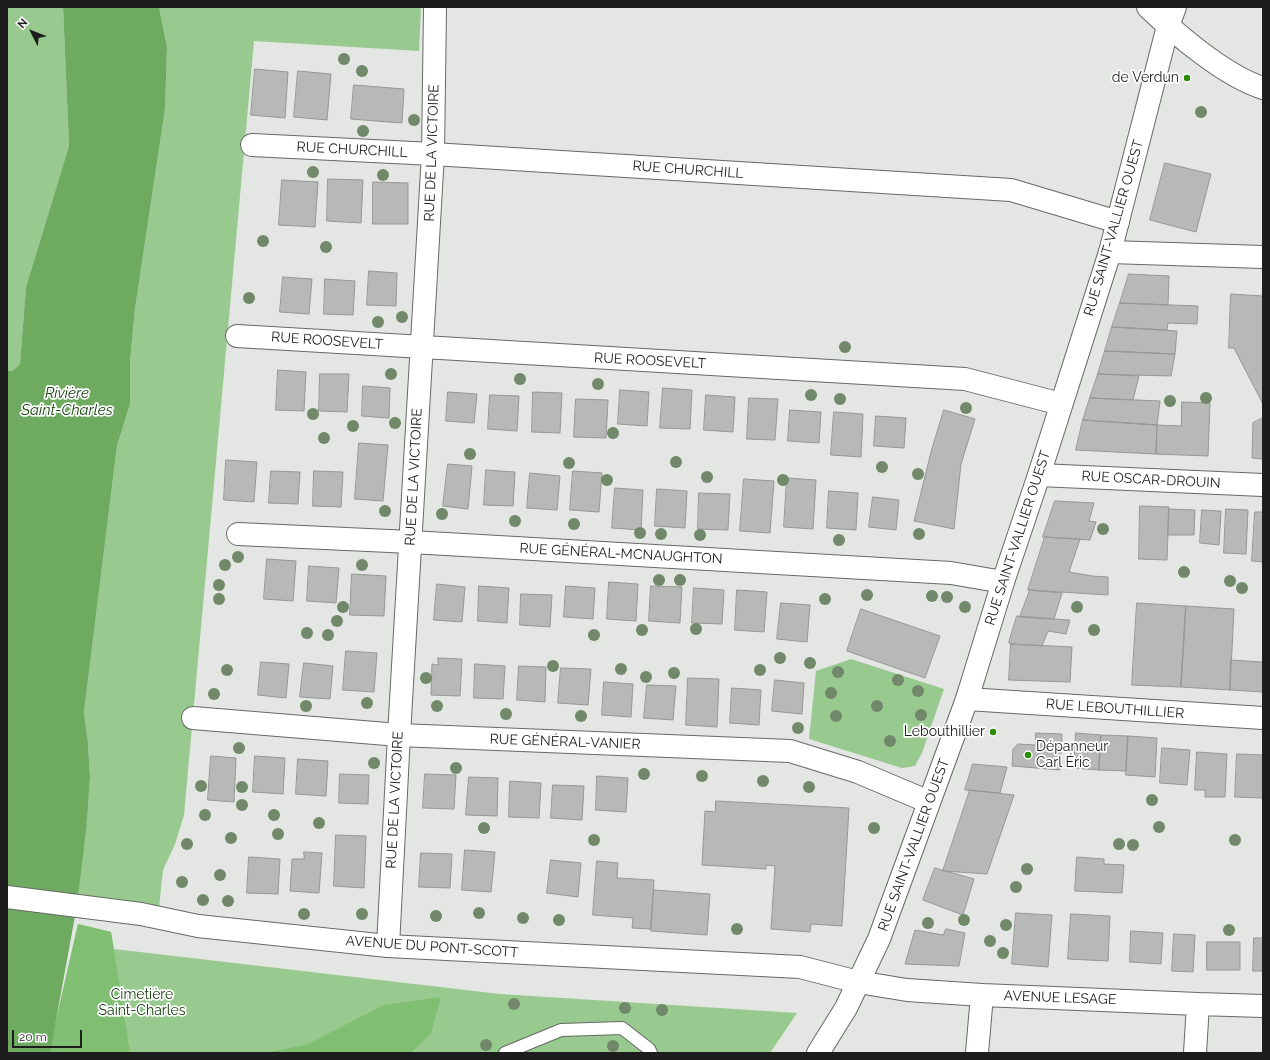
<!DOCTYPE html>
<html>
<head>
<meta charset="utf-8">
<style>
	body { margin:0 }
	#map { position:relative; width:1270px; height:1060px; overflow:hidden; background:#e3e6e2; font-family:Raleway,sans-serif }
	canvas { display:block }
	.frame { position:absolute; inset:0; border:8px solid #1c1d1c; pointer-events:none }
	.north { position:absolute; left:12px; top:12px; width:40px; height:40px; -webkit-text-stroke:3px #fff; paint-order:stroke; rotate:312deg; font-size:11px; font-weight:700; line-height:16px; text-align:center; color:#1c1d1c }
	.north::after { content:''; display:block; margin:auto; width:14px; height:18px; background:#1c1d1c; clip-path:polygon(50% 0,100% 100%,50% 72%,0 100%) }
	.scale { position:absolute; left:12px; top:1030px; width:70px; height:18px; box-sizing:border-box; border:2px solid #1c1d1c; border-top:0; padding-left:5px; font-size:12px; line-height:14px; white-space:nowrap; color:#1c1d1c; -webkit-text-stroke:3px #fff; paint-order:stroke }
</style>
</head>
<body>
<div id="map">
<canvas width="1270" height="1060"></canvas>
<div class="frame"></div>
<div class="north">N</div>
<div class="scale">20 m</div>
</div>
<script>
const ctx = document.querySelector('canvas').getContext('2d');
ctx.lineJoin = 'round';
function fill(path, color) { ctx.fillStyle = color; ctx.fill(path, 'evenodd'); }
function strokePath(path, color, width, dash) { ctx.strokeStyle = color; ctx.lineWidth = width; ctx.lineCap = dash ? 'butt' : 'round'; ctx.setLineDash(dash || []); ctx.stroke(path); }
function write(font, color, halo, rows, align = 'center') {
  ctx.font = font + ' Raleway,sans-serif'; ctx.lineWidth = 3.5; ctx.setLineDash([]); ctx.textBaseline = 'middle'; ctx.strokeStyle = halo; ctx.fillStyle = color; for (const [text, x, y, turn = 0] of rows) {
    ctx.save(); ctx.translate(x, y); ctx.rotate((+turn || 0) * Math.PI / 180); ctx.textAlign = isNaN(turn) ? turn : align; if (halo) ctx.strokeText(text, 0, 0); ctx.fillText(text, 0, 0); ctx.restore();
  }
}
const green = new Path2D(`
	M 7,7 L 63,7 L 69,146 L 26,287 L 20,364 L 12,371 L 7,371 Z
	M 159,7 L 421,7 L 419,51 L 254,41 L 184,815 L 175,844 L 163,870 L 158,917 L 77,905 L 90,778 L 88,743 L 84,712 L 117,446 L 130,404 L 130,362 L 135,309 L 165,109 L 167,47 Z
	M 851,659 L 944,689 L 922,753 L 915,766 L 902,768 L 809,739 L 816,671 Z
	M 78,924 L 111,932 L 114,949 L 500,994 L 797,1013 L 770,1053 L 50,1053 L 52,1038 Z`);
const forest = new Path2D(`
	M 78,924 L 111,932 L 130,1053 L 50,1053 L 52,1038 Z
	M 441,997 L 431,1033 L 411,1053 L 264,1053 L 306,1045 L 384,1005 Z`);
const water = new Path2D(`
	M 63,7 L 159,7 L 167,47 L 165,109 L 135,309 L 130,362 L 130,404 L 117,446 L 84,712 L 88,743 L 90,778 L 86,830 L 77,905 L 50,1053 L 7,1053 L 7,371 L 12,371 L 20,364 L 26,287 L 69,146 Z`);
const building = new Path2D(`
	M 255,69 L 288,72 L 285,118 L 251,115 Z
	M 298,71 L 331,74 L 327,120 L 294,117 Z
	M 354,85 L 404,89 L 402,123 L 351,119 Z
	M 1165,163 L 1211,174 L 1196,232 L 1150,220 Z
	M 328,179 L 363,180 L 361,223 L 327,221 Z
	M 282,180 L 318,182 L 315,227 L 279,225 Z
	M 373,182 L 408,183 L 408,224 L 373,224 Z
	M 369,271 L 397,273 L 396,306 L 367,305 Z
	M 1129,274 L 1169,276 L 1168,305 L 1120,303 Z
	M 283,277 L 312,279 L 309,314 L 280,312 Z
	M 325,279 L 355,281 L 353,315 L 324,314 Z
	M 1231,294 L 1263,296 L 1263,404 L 1234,348 L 1229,348 Z
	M 1120,303 L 1198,306 L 1197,324 L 1168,323 L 1167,330 L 1112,327 Z
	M 1112,327 L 1177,331 L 1175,354 L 1105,351 Z
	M 1105,351 L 1175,354 L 1171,376 L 1098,374 Z
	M 278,370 L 306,372 L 304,411 L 276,410 Z
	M 320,374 L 349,374 L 347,412 L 319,411 Z
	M 1098,374 L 1139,376 L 1133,400 L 1090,398 Z
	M 363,386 L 390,388 L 389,418 L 362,416 Z
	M 663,388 L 692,390 L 690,429 L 660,428 Z
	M 620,390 L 649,392 L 647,426 L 618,424 Z
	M 448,392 L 477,394 L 474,423 L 446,421 Z
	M 533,392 L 562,393 L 560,433 L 532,432 Z
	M 490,395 L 519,396 L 517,431 L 488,429 Z
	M 706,395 L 735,397 L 733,432 L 704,430 Z
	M 749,398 L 778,399 L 775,440 L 747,439 Z
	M 1090,398 L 1160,401 L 1157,425 L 1083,420 Z
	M 576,399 L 608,400 L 606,438 L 574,437 Z
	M 1182,402 L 1210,403 L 1208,456 L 1156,454 L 1157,425 L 1181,426 Z
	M 790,410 L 821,412 L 819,443 L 788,441 Z
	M 944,410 L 975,419 L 961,464 L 954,529 L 914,521 L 931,452 Z
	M 834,412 L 863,414 L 861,457 L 831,455 Z
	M 876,416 L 906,418 L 904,448 L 874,446 Z
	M 1263,418 L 1263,459 L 1252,458 L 1253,423 Z
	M 1083,420 L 1157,425 L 1156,454 L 1076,450 Z
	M 359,443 L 388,445 L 383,501 L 355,499 Z
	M 226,460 L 257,462 L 254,502 L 224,500 Z
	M 448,464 L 472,466 L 468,509 L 443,506 Z
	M 486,470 L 515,472 L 513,506 L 484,505 Z
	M 271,471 L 300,472 L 298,504 L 269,503 Z
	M 314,471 L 343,472 L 341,507 L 313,506 Z
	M 573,471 L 602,473 L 599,512 L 570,510 Z
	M 530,473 L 560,476 L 557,510 L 527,508 Z
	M 787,478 L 816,480 L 813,529 L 784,527 Z
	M 744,479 L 774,481 L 770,533 L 740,531 Z
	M 615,488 L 643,490 L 641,530 L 612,528 Z
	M 657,489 L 687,491 L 685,528 L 655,526 Z
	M 829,491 L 858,493 L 856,530 L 827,528 Z
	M 699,493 L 730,494 L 728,530 L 698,529 Z
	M 873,497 L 899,500 L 896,530 L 869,527 Z
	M 1055,501 L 1094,503 L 1089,521 L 1096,522 L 1090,540 L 1043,537 Z
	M 1140,506 L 1169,507 L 1167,560 L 1139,559 Z
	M 1169,509 L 1195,510 L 1194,535 L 1168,535 Z
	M 1226,509 L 1248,510 L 1246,554 L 1224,553 Z
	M 1202,510 L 1221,511 L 1219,545 L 1200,543 Z
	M 1255,512 L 1263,512 L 1263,562 L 1252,561 Z
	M 1045,537 L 1080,539 L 1069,572 L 1092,576 L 1108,577 L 1108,595 L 1028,590 Z
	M 267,559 L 296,561 L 293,601 L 264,599 Z
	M 309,566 L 339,568 L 336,603 L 307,601 Z
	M 352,574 L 386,576 L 384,616 L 350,615 Z
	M 609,582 L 638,584 L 636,621 L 607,619 Z
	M 437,584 L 465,587 L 462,622 L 434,620 Z
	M 479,586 L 509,588 L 507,623 L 478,621 Z
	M 566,586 L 595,588 L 593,619 L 564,617 Z
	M 651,586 L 682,587 L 680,623 L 649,621 Z
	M 694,588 L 724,590 L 722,624 L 692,623 Z
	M 737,590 L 767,592 L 764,632 L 735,630 Z
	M 1030,590 L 1062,593 L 1054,619 L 1020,617 Z
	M 521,594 L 552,595 L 550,627 L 520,625 Z
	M 781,603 L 810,605 L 807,642 L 777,639 Z
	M 1137,603 L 1186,606 L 1181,687 L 1132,685 Z
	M 1186,606 L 1234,609 L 1230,690 L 1181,687 Z
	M 861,609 L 940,636 L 925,678 L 847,651 Z
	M 1017,616 L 1054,619 L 1070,620 L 1066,634 L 1048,631 L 1042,646 L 1011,644 L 1009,643 Z
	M 1011,644 L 1072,647 L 1070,682 L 1009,680 Z
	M 346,651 L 377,653 L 374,692 L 343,690 Z
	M 438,658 L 462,659 L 460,696 L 431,695 L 432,664 L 438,665 Z
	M 1231,660 L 1263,662 L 1263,692 L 1230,690 Z
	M 261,662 L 289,664 L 286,698 L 258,695 Z
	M 304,663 L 333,666 L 330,699 L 300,697 Z
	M 475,664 L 505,666 L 503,699 L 474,698 Z
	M 519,666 L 546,667 L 545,702 L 517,700 Z
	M 561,668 L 591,669 L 588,705 L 558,703 Z
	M 688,678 L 719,679 L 717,727 L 686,725 Z
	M 775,680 L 804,683 L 802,714 L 772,711 Z
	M 604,682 L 633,684 L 631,717 L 602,715 Z
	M 647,685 L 676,686 L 673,720 L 644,718 Z
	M 732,688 L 761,690 L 759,725 L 730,723 Z
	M 1036,733 L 1062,734 L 1060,770 L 1012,766 L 1013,749 L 1018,744 L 1035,745 Z
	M 1076,733 L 1101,735 L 1099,770 L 1074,768 Z
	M 1101,735 L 1128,736 L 1126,771 L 1099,770 Z
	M 1128,736 L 1157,738 L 1155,777 L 1126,775 Z
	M 1162,748 L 1190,750 L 1187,785 L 1160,783 Z
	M 1197,752 L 1227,754 L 1225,797 L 1205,797 L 1205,790 L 1195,790 Z
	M 1237,754 L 1263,755 L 1263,798 L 1235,797 Z
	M 211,756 L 236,758 L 234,802 L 208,800 Z
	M 255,756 L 285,758 L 283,794 L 253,792 Z
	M 298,759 L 328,761 L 326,796 L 296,794 Z
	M 973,764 L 1007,767 L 1000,793 L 965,790 Z
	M 340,774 L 369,775 L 368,804 L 339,803 Z
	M 425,774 L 456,775 L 454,809 L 423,808 Z
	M 597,776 L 628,778 L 626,812 L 596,810 Z
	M 469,777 L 498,778 L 497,816 L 466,815 Z
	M 510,781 L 541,783 L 539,818 L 509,817 Z
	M 553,785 L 584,786 L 582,820 L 551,818 Z
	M 970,790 L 1014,795 L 987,874 L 943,871 Z
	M 716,801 L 849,808 L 842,926 L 811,924 L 810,932 L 771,929 L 775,866 L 766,865 L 766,869 L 702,865 L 705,811 L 715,812 Z
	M 336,835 L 366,836 L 364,888 L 334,886 Z
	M 465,850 L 495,852 L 491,892 L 462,890 Z
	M 304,852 L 322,853 L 319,893 L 290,891 L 292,859 L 304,859 Z
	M 421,853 L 452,854 L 450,888 L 419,887 Z
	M 249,857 L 280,859 L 278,894 L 247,893 Z
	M 1077,857 L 1104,859 L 1104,864 L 1124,865 L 1122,893 L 1075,891 Z
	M 551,860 L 581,863 L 578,897 L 547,893 Z
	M 597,861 L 618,863 L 617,878 L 654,880 L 651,929 L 632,928 L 633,918 L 593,915 Z
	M 935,868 L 974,879 L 963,915 L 923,900 Z
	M 654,890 L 710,894 L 707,935 L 651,931 Z
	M 1016,913 L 1052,915 L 1048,967 L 1012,964 Z
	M 1071,914 L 1110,916 L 1108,961 L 1068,959 Z
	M 946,929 L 965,933 L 959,966 L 905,964 L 915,930 L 943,935 Z
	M 1131,931 L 1163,933 L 1161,964 L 1130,962 Z
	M 1174,934 L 1195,935 L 1193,972 L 1172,971 Z
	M 1254,938 L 1263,938 L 1263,971 L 1253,971 Z
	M 1207,942 L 1240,942 L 1240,970 L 1207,970 Z`);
const service = new Path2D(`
	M 505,1053 L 561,1030 L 622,1028 L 649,1049 L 651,1053`);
const minor = new Path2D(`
	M 1148,7 C 1177,35 1225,76 1263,88
	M 252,145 L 433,154 L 1011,190 L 1118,222
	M 1110,252 L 1263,257
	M 237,336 L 965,379 L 1061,404
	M 1039,475 L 1263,485
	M 238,534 L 411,542 L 951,573 L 1003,582
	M 967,699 L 1263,718
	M 193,718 L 399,735 L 790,751 L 858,772 L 929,802
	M 388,946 L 399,735 L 433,154 L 435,7
	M 858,982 L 907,990 L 982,995 L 1198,1004 L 1263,1006
	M 977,1053 L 982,995
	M 1195,1053 L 1198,1004`);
const tertiary = new Path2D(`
	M 7,897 L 141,914 L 198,926 L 388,946 L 800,967 L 858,982
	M 818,1053 L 846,1008 L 879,939 L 967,699 L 1003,582 L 1039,475 L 1110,252 L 1168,26 L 1175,7`);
const trees = [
	[344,59],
	[362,71],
	[1201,112],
	[414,120],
	[363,131],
	[313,172],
	[383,175],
	[263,241],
	[326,247],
	[249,298],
	[402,317],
	[378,322],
	[845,347],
	[391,374],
	[520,379],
	[598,384],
	[811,395],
	[1206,398],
	[840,399],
	[1170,401],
	[966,408],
	[313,414],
	[395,423],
	[353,426],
	[613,433],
	[324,438],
	[470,454],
	[676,462],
	[569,463],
	[882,467],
	[918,474],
	[707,477],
	[607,480],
	[783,480],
	[385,511],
	[442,514],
	[515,521],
	[574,524],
	[1103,529],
	[640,533],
	[661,534],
	[919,534],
	[700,535],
	[839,540],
	[238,557],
	[225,565],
	[362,565],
	[1184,572],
	[659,580],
	[680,580],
	[1230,581],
	[219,585],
	[1242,588],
	[867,595],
	[932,596],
	[947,597],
	[219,599],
	[825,599],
	[343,607],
	[965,607],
	[1077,607],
	[337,621],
	[696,629],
	[642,630],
	[1094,630],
	[307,633],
	[328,635],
	[594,635],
	[780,658],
	[810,663],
	[553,666],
	[621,669],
	[227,670],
	[760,670],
	[838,672],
	[674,673],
	[646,677],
	[426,678],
	[898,680],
	[918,691],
	[831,693],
	[214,694],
	[367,703],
	[306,706],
	[437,706],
	[877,706],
	[506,714],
	[921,715],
	[581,716],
	[836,716],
	[798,728],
	[890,741],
	[239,748],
	[374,763],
	[456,768],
	[644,774],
	[702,776],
	[763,781],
	[201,786],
	[242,787],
	[809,787],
	[1152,800],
	[242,805],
	[205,815],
	[274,815],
	[319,823],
	[1159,827],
	[484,828],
	[874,828],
	[278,834],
	[231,838],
	[594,840],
	[1235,840],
	[187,844],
	[1119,844],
	[1133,845],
	[1027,869],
	[220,875],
	[182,882],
	[1016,887],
	[203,900],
	[228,901],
	[479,913],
	[304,914],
	[362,914],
	[436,916],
	[523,918],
	[559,920],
	[964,920],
	[928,923],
	[1006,925],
	[737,929],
	[1229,930],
	[990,941],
	[1003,953],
	[514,1004],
	[625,1008],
	[662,1010],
	[486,1045],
	[613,1046]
];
const markers = [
	[1187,78,4,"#2b8d03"],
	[993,732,4,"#2b8d03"],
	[1028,755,4,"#2b8d03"]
];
const poiNames = [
	["de Verdun",1179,78],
	["Lebouthillier",985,732],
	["Dépanneur",1036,747,"left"],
	["Carl Éric",1036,763,"left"]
];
const streetNames = [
	["RUE CHURCHILL",352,150,3],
	["RUE DE LA VICTOIRE",432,153,-88],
	["RUE CHURCHILL",688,170,4],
	["RUE SAINT-VALLIER OUEST",1114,228,-74],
	["RUE ROOSEVELT",327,341,4],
	["RUE ROOSEVELT",650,361,3],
	["RUE DE LA VICTOIRE",414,477,-87],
	["RUE OSCAR-DROUIN",1151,480,3],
	["RUE SAINT-VALLIER OUEST",1018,538,-72],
	["RUE GÉNÉRAL-MCNAUGHTON",621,554,3],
	["RUE LEBOUTHILLIER",1115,709,4],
	["RUE GÉNÉRAL-VANIER",565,742,2],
	["RUE DE LA VICTOIRE",395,800,-87],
	["RUE SAINT-VALLIER OUEST",914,845,-70],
	["AVENUE DU PONT-SCOTT",432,947,4],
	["AVENUE LESAGE",1060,998,2]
];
const parkNames = [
	["Cimetière",142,995],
	["Saint-Charles",142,1011]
];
const waterNames = [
	["Rivière",67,393],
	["Saint-Charles",67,410]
];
fill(green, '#98c98e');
fill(forest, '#80be72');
fill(water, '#6eab60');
fill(building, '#b6b9b6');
strokePath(building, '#949794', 1);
strokePath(service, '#676966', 14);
strokePath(minor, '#676966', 24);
strokePath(tertiary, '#676966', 24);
strokePath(service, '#fff', 12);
strokePath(minor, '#fff', 22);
strokePath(tertiary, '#fff', 22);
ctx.fillStyle = '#71886a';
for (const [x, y] of trees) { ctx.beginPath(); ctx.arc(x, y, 6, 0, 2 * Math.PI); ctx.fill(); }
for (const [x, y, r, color] of markers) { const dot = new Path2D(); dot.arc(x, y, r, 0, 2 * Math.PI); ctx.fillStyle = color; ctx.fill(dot); strokePath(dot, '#fff', 1.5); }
write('14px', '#1c1d1c', '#fff', poiNames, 'right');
write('14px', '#1c1d1c', '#fff', streetNames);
write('14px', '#133c07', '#fff', parkNames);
write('italic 15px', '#1a4310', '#fff', waterNames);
</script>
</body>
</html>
